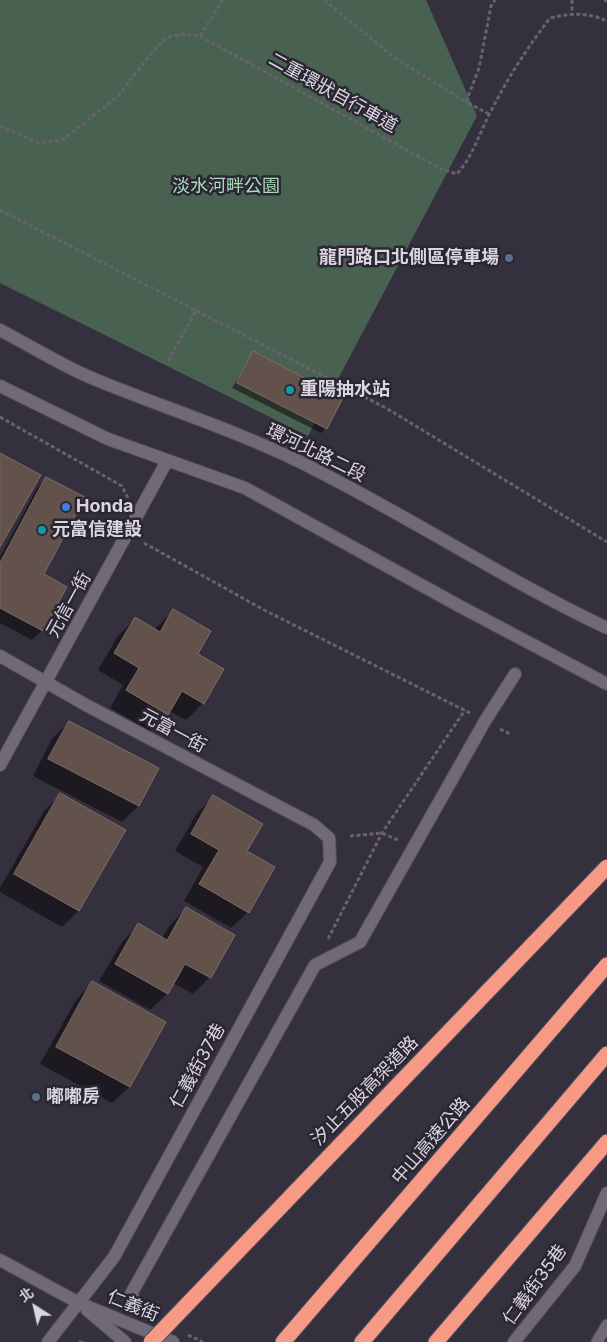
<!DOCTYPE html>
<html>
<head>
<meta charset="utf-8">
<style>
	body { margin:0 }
	#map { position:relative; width:607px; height:1342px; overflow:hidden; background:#35303d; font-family:Inter,"Noto Sans TC",sans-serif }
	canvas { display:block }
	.north { position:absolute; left:10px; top:1282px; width:50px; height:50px; -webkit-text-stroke:4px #2b2633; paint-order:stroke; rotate:325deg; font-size:14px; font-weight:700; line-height:20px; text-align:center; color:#dad6df }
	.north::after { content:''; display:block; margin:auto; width:18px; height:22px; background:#dad6df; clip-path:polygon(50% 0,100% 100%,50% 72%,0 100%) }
</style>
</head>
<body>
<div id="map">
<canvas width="607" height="1342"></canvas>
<div class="north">北</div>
</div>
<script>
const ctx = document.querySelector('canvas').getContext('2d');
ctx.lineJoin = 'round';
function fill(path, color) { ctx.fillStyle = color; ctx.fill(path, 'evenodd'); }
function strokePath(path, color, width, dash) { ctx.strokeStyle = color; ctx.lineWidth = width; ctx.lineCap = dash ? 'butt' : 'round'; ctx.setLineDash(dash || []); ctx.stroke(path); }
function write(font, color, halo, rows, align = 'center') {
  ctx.font = font + ' Inter,"Noto Sans TC",sans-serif'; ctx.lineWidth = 5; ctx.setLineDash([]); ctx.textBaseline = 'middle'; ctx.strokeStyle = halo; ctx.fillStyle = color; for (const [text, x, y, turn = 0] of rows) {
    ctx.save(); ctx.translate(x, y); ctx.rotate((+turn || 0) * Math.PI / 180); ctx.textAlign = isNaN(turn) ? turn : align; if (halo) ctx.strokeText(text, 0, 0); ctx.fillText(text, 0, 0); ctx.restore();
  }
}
const green = new Path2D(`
	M 0,0 L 426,0 L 477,116 L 308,436 L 0,283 Z`);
const shadow = new Path2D(`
	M 254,353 L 326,428 L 321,433 L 232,388 Z
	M 47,478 L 42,630 L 32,640 L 0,623 L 0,557 L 37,488 Z
	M 173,611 L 196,654 L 223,670 L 203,703 L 186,720 L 169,711 L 150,731 L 110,708 L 123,685 L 98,670 L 118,636 L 135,619 L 154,630 Z
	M 69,722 L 138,806 L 122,822 L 33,776 L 52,739 Z
	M 61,795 L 124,831 L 78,911 L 62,927 L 0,892 L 0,888 L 44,811 Z
	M 214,797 L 245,851 L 248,912 L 231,928 L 184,901 L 203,867 L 175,851 L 197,813 Z
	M 186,909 L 234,936 L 210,977 L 193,994 L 173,983 L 167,994 L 150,1010 L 99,981 L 122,942 L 139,925 L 162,938 L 170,925 Z
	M 92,983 L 164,1023 L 129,1087 L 112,1103 L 40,1064 L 76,1000 Z`);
const building = new Path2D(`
	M 253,351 L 343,398 L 327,429 L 237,383 Z
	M 0,453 L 41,475 L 0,547 Z
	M 46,477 L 85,497 L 44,574 L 67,587 L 43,631 L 0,608 L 0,563 Z
	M 173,609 L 211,631 L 198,654 L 224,669 L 204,704 L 182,691 L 168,715 L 126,690 L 139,668 L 114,653 L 135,617 L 160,632 Z
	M 69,721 L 159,768 L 139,806 L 48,759 Z
	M 60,793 L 126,830 L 79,911 L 14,874 Z
	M 213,795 L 263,824 L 247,851 L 275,867 L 249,913 L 199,884 L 219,850 L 191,834 Z
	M 186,907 L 235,935 L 211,978 L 185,964 L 168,994 L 115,964 L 138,923 L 167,940 Z
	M 92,981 L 166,1022 L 130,1087 L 56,1047 Z`);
const path = new Path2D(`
	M 324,0 L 395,58 L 466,102
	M 572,0 L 572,13
	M 604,0 L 607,1
	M 200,36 L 223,0
	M 489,114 L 466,102 L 479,68 L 491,6 L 495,0
	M 0,126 L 39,143 L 64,139 L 118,96 L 153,51 L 168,37 L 183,34 L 200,36 L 441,169 L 457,174 C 473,156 479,134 490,113 C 507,79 527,48 550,18 C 571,13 587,12 607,21
	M 0,210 L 386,408 L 607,542
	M 168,361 L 197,309
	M 0,417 L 122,486 L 128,498
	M 144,543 L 266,611 L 470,713
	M 500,729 L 510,734
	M 350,836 L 382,833 L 400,841
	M 328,939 L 382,833 L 465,710
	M 188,1335 L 203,1342
	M 79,1342 L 86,1342`);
const lane = new Path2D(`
	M 597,1342 L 607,1325`);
const street = new Path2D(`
	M 0,656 L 86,705 L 314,825 L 329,838 L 330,862 L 114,1257 L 48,1342
	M 0,765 L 167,461
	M 138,1305 L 131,1294 L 315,965 L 360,942 L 485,721 L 515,674
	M 514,1342 L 575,1266 L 607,1193`);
const secondary = new Path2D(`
	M 0,330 C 31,346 62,366 94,379 C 162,407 232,429 298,461 C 403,512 501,578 607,628
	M 0,386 L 108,439 L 245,488 L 463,608 L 607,684
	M 0,1260 L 79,1303 L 173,1342
	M 87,1310 L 125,1342`);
const highway = new Path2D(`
	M 283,1342 L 607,965
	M 362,1342 L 607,1054
	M 436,1342 L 607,1142`);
const highwayBridge = new Path2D(`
	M 151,1342 L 607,867`);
const markers = [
	[509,258,5,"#5c6f8a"],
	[290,390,5,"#0f9aa8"],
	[66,507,5,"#3f7fe0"],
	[42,530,5,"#0f9aa8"],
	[36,1097,5,"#5c6f8a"]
];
const streetNames = [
	["二重環狀自行車道",333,93,29],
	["環河北路二段",316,453,26],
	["元信一街",69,605,-61],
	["元富一街",173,731,28],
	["仁義街37巷",198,1066,-61],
	["汐止五股高架道路",365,1091,-46],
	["中山高速公路",431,1141,-49],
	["仁義街35巷",535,1285,-54],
	["仁義街",133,1306,22]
];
const parkNames = [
	["淡水河畔公園",226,187]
];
const poiNames = [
	["龍門路口北側區停車場",499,258,"right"],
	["重陽抽水站",300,390],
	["Honda",76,507],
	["元富信建設",52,530],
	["嘟嘟房",46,1097]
];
fill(green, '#496150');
fill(shadow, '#0007');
fill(building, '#63524c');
strokePath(building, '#7e6c66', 1);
strokePath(lane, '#514d58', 13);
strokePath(street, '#514d58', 14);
strokePath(secondary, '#514d58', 14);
strokePath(highway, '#514d58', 17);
strokePath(path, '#67626e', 3, [4, 2.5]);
strokePath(lane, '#6f6978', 11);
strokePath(street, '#6f6978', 12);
strokePath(secondary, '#6f6978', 12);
strokePath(highway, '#f79a85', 15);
strokePath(highwayBridge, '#514d58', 17, []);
strokePath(highwayBridge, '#f79a85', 15);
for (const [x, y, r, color] of markers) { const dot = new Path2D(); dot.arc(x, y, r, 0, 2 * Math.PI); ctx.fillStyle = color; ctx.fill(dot); strokePath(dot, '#2b2633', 2); }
write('18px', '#dad6df', '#2b2633', streetNames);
write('18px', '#a9dcb7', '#2b2633', parkNames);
write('bold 18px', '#dad6df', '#2b2633', poiNames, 'left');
</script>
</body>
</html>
